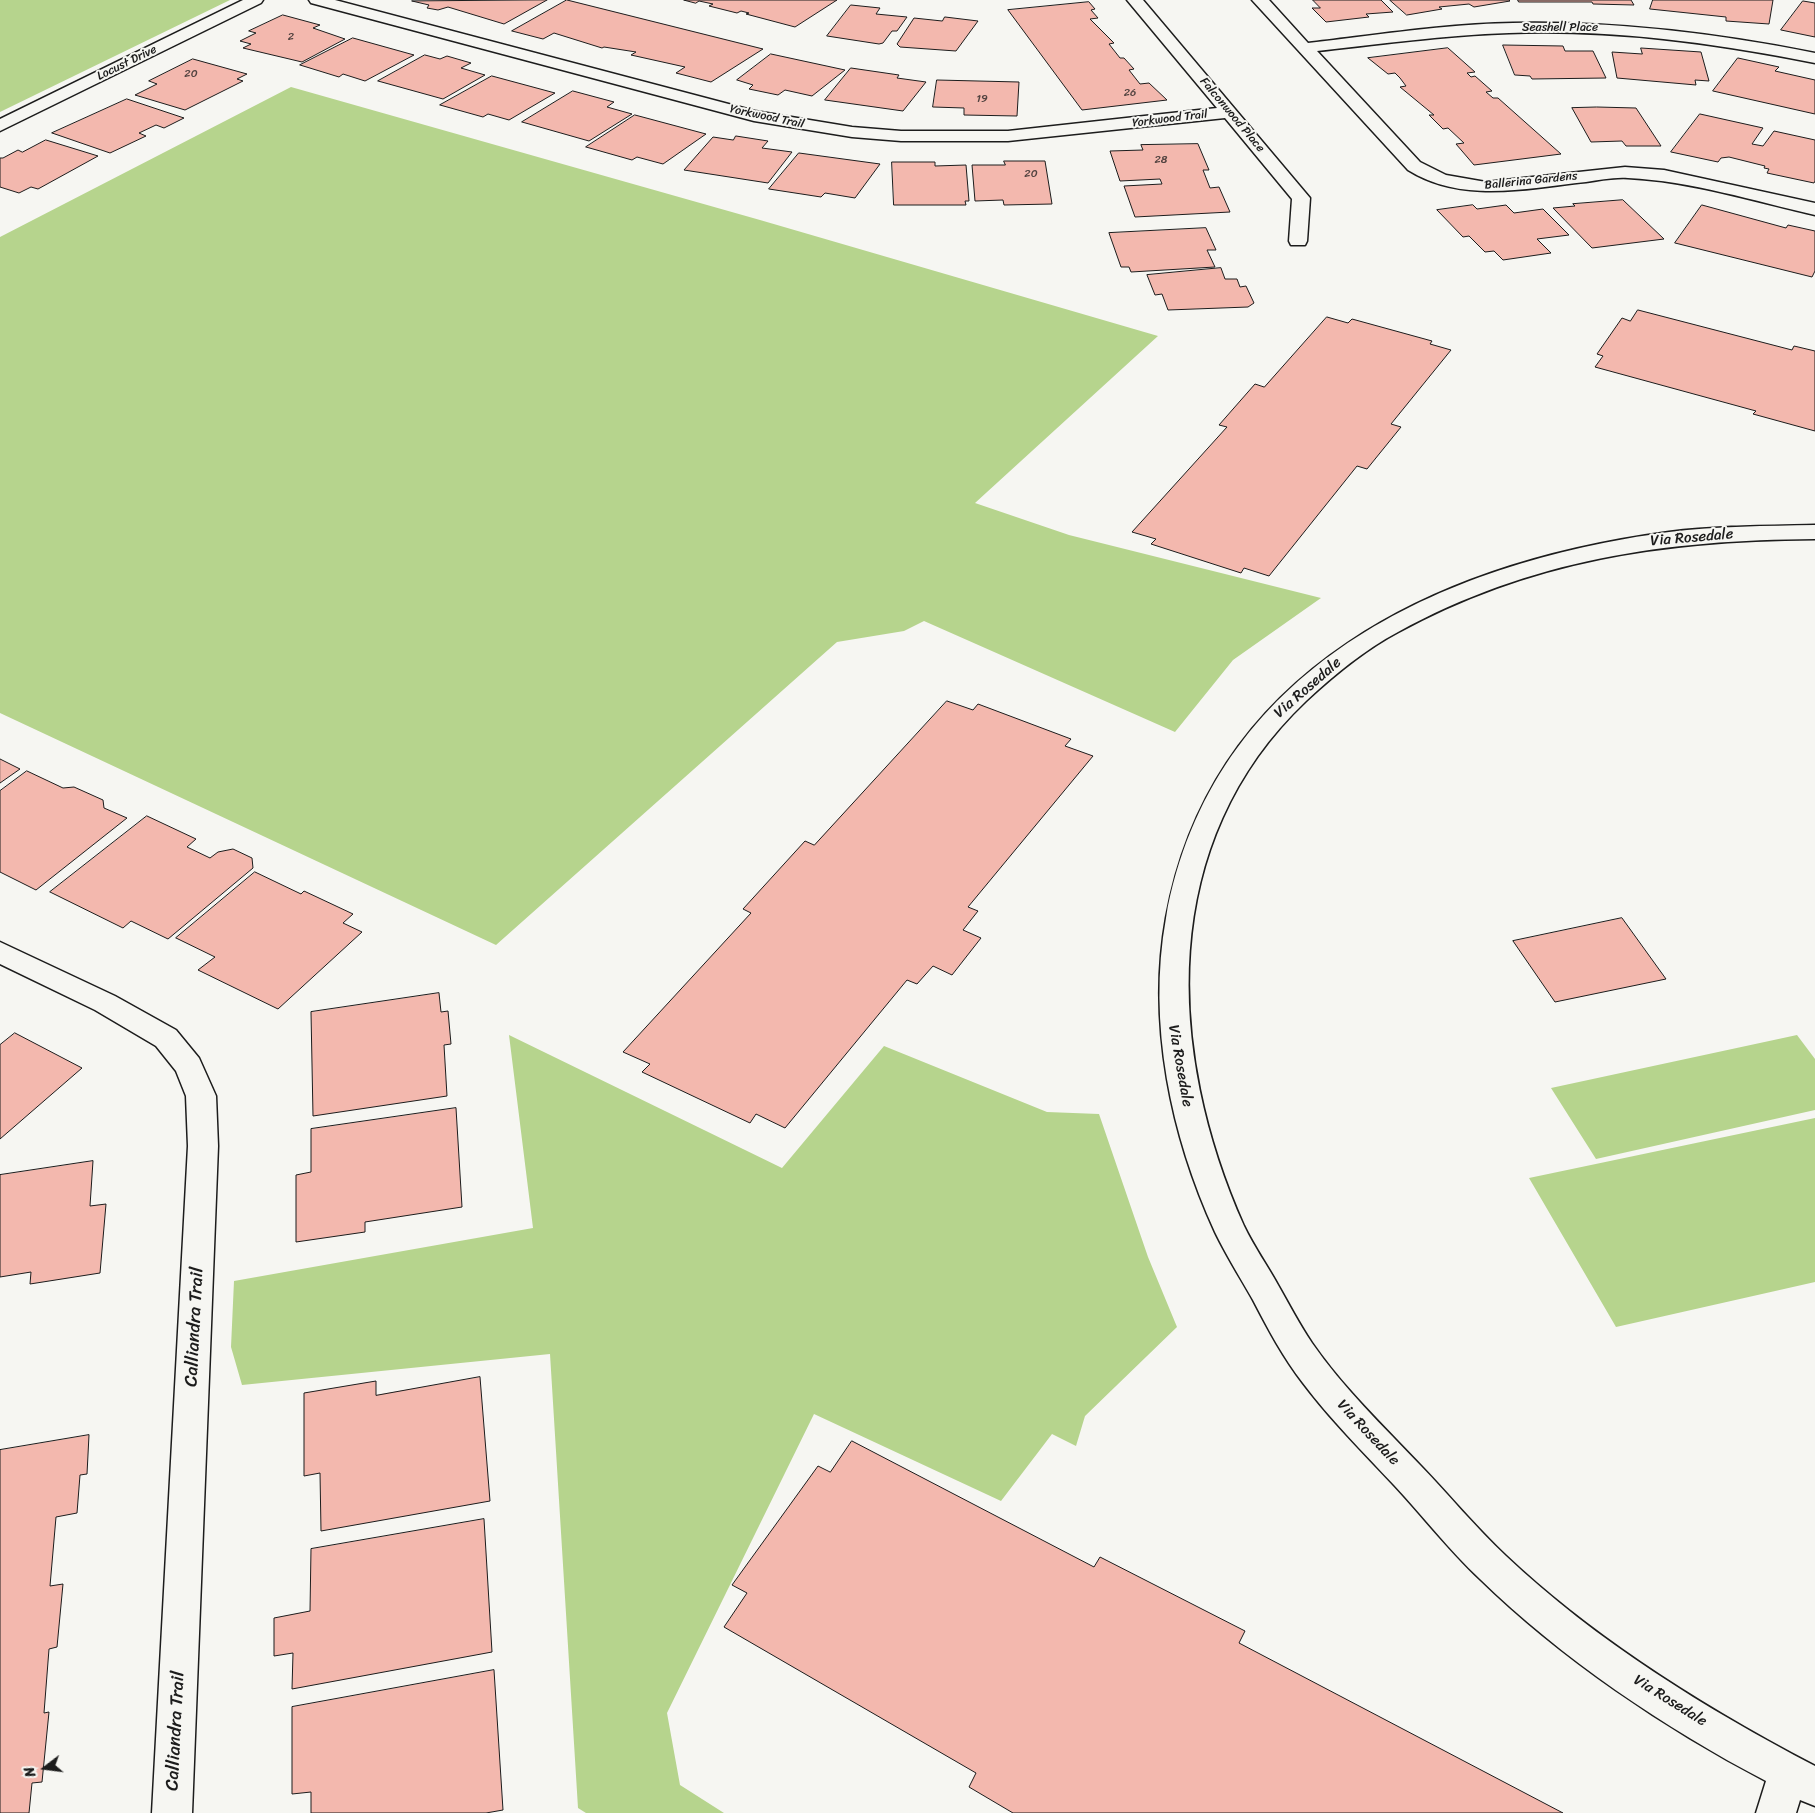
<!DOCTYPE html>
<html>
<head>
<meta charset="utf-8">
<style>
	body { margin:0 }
	#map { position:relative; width:1815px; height:1813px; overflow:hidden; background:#f6f6f2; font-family:Sriracha,sans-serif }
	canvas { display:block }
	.north { position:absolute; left:20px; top:1743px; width:50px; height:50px; -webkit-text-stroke:4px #f6f6f2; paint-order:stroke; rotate:255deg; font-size:14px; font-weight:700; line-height:20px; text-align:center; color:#1c1c1c }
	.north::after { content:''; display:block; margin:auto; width:18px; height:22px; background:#1c1c1c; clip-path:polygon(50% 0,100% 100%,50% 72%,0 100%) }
</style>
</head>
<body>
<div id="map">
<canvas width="1815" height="1813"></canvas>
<div class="north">N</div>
</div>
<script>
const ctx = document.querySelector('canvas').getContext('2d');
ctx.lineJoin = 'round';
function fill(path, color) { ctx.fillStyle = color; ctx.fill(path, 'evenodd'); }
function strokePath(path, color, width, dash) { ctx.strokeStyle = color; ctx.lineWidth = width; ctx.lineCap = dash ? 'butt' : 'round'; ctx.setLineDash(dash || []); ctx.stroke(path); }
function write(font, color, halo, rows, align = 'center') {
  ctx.font = font + ' Sriracha,sans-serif'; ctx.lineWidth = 4; ctx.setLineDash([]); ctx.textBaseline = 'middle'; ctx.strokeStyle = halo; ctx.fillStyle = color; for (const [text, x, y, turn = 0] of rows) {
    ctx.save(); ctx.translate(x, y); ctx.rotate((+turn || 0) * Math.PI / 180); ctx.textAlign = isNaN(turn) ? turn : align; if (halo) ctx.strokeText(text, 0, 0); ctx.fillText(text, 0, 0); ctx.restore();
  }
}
const green = new Path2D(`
	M 0,0 L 230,0 L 0,112 Z
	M 291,87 L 760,220 L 1158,336 L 975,503 L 1069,535 L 1321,598 L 1233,660 L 1175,732 L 924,621 L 904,631 L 837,642 L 496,945 L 0,713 L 0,237 Z
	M 509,1035 L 782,1168 L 884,1046 L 1047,1112 L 1099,1114 L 1148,1257 L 1177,1327 L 1085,1416 L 1076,1446 L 1052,1434 L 1001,1501 L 814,1414 L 667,1713 L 680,1785 L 724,1813 L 586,1813 L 578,1808 L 550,1354 L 242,1385 L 231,1347 L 234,1281 L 533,1228 Z
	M 1797,1035 L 1815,1059 L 1815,1110 L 1596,1159 L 1551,1088 Z
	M 1815,1118 L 1815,1282 L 1616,1327 L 1529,1178 Z`);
const building = new Path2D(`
	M 547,0 L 504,24 L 448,7 L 438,10 L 427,8 L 429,5 L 412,1 Z
	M 567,0 L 763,49 L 711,82 L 676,73 L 685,67 L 631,55 L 636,52 L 604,47 L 602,48 L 554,33 L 543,39 L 512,31 Z
	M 684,0 L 837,0 L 795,27 L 746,14 L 749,13 L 741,11 L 737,13 L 709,6 L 713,4 L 699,1 L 696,3 Z
	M 1313,0 L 1381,0 L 1393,12 L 1366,14 L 1369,17 L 1326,22 L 1312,8 L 1320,8 Z
	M 1390,0 L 1509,0 L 1510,1 L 1474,7 L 1469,4 L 1439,7 L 1442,9 L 1407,15 Z
	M 1518,0 L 1631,0 L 1634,5 L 1593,4 L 1592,2 L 1519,2 Z
	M 1653,0 L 1773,0 L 1769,24 L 1726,21 L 1726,17 L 1650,9 Z
	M 1803,1 L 1815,3 L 1815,37 L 1781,30 Z
	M 1089,2 L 1095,9 L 1091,10 L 1098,18 L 1090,19 L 1114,43 L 1109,44 L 1120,58 L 1124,58 L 1134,69 L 1129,70 L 1140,84 L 1149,83 L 1167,100 L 1082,110 L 1008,10 Z
	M 851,5 L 880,8 L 876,14 L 907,17 L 897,31 L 892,31 L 883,43 L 879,44 L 827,36 Z
	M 283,15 L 320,25 L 313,28 L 345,39 L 302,62 L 243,48 L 251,44 L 240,41 L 256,33 L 249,31 Z
	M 945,17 L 978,21 L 956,51 L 900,47 L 897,44 L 914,18 L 942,21 Z
	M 353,38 L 414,55 L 365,81 L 343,74 L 339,77 L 300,65 Z
	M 1503,45 L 1563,46 L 1565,51 L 1593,51 L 1606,78 L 1532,79 L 1530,76 L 1515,75 Z
	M 1448,48 L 1475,72 L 1467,73 L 1471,77 L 1475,76 L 1492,91 L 1486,92 L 1493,98 L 1498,98 L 1561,154 L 1474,165 L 1456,144 L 1464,143 L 1448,128 L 1443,129 L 1429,115 L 1434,115 L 1400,87 L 1406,86 L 1400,78 L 1395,73 L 1388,74 L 1368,58 Z
	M 1641,48 L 1701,52 L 1709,81 L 1695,80 L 1696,85 L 1617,78 L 1612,52 L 1642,54 Z
	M 771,54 L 845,70 L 812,96 L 785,90 L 778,95 L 749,89 L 753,85 L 737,80 Z
	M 425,55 L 440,59 L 447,56 L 471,63 L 461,68 L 485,75 L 443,99 L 378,81 Z
	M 1738,58 L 1779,67 L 1775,71 L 1815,80 L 1815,114 L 1713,91 Z
	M 193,59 L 247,74 L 237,79 L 243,81 L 185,110 L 135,95 L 157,84 L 149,81 Z
	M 851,68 L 899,75 L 897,78 L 926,82 L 903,111 L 825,100 Z
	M 492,76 L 555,93 L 509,120 L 488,114 L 483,117 L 440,105 Z
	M 937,80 L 1019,82 L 1017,116 L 964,115 L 964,108 L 933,107 Z
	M 573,91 L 614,102 L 607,107 L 632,114 L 589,141 L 522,122 Z
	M 127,99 L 184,118 L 164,128 L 156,125 L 139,133 L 146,136 L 110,153 L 52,133 Z
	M 1597,107 L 1636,108 L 1661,146 L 1626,146 L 1622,141 L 1591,142 L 1572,108 Z
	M 1700,114 L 1763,128 L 1752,144 L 1763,146 L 1774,131 L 1815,140 L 1815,181 L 1814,183 L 1767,173 L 1769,169 L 1764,168 L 1765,166 L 1729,157 L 1721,158 L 1718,162 L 1671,152 Z
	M 635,115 L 706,134 L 663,164 L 637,157 L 632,160 L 586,147 Z
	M 736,136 L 768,141 L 762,148 L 792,152 L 768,183 L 684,170 L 713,137 L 733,140 Z
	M 46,140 L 98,156 L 38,189 L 31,187 L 19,193 L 0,187 L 0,158 L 3,158 L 18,150 L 22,152 Z
	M 1198,144 L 1209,170 L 1203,170 L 1210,188 L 1219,187 L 1230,212 L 1135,217 L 1124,186 L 1162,184 L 1160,179 L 1120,181 L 1110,151 L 1143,150 L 1141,145 Z
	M 799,153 L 880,164 L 855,198 L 825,193 L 821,197 L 769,189 Z
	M 1004,161 L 1045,161 L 1052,204 L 1004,205 L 1003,200 L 975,201 L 972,165 L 1005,165 Z
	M 892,162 L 935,162 L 935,166 L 966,165 L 969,201 L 965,201 L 966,205 L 894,205 Z
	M 1623,200 L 1664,239 L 1592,248 L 1553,208 L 1575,206 L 1573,204 Z
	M 1473,205 L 1477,209 L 1506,205 L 1514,213 L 1543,209 L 1569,235 L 1537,239 L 1551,253 L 1503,260 L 1494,251 L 1485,252 L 1469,236 L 1463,237 L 1437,210 Z
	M 1702,205 L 1786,228 L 1788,225 L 1815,231 L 1815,271 L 1812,277 L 1675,243 Z
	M 1206,228 L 1216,250 L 1207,250 L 1215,267 L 1131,272 L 1129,267 L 1121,267 L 1109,233 Z
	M 1221,268 L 1225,279 L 1237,279 L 1240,287 L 1246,286 L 1254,303 L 1248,307 L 1168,310 L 1162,294 L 1155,295 L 1147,275 Z
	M 1638,310 L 1792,350 L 1794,346 L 1815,351 L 1815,431 L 1753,414 L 1756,411 L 1595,367 L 1603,356 L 1597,354 L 1622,318 L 1630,321 Z
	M 1327,317 L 1348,323 L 1352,319 L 1432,341 L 1430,344 L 1451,350 L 1391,424 L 1401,427 L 1367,469 L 1357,466 L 1269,576 L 1244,568 L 1241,573 L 1151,544 L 1156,539 L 1132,532 L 1227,427 L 1219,425 L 1255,384 L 1264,387 Z
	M 947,701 L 973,710 L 978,704 L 1071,739 L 1065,746 L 1093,756 L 968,907 L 978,911 L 963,930 L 981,938 L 952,975 L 933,966 L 917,984 L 907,980 L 785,1128 L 756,1114 L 750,1123 L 642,1072 L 650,1064 L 623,1052 L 751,913 L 743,909 L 805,841 L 814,845 Z
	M 0,759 L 20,769 L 0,783 Z
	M 27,771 L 63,788 L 74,787 L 103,800 L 104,808 L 127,818 L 36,890 L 0,872 L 0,791 Z
	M 147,816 L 196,839 L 187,847 L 210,858 L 218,852 L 233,849 L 252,858 L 253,868 L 168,939 L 131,921 L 123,928 L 50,892 Z
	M 255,872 L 301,894 L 304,891 L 353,914 L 343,923 L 362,932 L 278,1009 L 198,970 L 215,957 L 176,938 Z
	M 1622,918 L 1666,979 L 1555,1002 L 1513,941 Z
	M 439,993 L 441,1012 L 448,1011 L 451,1044 L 444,1045 L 447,1096 L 313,1116 L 311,1012 Z
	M 15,1033 L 82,1068 L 0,1139 L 0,1045 Z
	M 456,1108 L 462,1207 L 365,1222 L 365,1232 L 296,1242 L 296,1175 L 311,1172 L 311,1129 Z
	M 93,1161 L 90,1206 L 106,1204 L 100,1273 L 30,1284 L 31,1272 L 0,1277 L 0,1175 Z
	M 480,1377 L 490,1501 L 321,1531 L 320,1473 L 304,1476 L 304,1393 L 376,1381 L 376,1395 Z
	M 89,1435 L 87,1474 L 80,1475 L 77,1513 L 56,1517 L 50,1586 L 63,1584 L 57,1647 L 49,1649 L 44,1713 L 49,1712 L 42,1782 L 32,1783 L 29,1813 L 0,1813 L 0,1450 Z
	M 852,1441 L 1094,1567 L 1100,1557 L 1245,1631 L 1239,1643 L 1563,1813 L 1013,1813 L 969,1787 L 976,1773 L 724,1627 L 747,1593 L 732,1585 L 818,1466 L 830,1472 Z
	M 484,1519 L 492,1652 L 292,1689 L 293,1653 L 274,1656 L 274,1618 L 310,1611 L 311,1549 Z
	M 494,1670 L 503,1810 L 486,1813 L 311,1813 L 311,1792 L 292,1794 L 292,1707 Z`);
const street = new Path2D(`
	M 243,0 L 263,0 L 261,3 L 0,131 L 0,119 Z
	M 309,0 L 335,0 L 755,111 L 852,127 L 901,131 L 1008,131 L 1217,108 L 1127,0 L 1143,0 L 1310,198 L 1307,241 L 1305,245 L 1291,245 L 1289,241 L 1292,199 L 1225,118 L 1008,141 L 901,141 L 852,137 L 754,121 L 311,3 Z
	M 1252,0 L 1269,0 L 1308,43 C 1376,35 1444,24 1513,23 C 1615,21 1715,33 1815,53 L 1815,63 C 1714,43 1612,29 1509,33 C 1445,35 1381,44 1317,51 L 1420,162 L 1446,175 L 1486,182 L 1625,167 L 1664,170 L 1815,203 L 1815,215 C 1754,201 1691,181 1628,178 C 1614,177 1600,180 1586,182 C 1527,188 1462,204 1408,170 Z
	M 1815,525 L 1815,539 C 1666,540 1531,559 1398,632 C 1364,650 1334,675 1306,701 C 1157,842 1166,1051 1244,1226 C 1254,1247 1267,1265 1278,1285 C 1289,1304 1299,1324 1312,1343 C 1343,1388 1383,1426 1420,1465 C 1449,1495 1475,1527 1506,1556 C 1596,1641 1706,1709 1815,1766 L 1815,1806 L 1800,1800 L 1796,1813 L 1756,1813 L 1766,1781 C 1666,1729 1561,1658 1480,1579 C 1449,1550 1423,1516 1394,1485 C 1363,1452 1331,1420 1303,1383 C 1283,1357 1268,1329 1253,1300 C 1240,1277 1226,1255 1215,1232 C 1171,1136 1147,1023 1166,918 C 1211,668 1439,563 1669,532 C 1717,526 1766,526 1815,525 Z
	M 0,942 L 115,996 L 176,1030 L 199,1058 L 216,1096 L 218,1146 L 192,1813 L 152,1813 L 188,1146 L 186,1096 L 176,1071 L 156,1046 L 95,1010 L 0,964 Z`);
const farNumbernames = [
	["2",291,37],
	["20",191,74],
	["26",1130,93],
	["19",982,99],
	["28",1161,160],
	["20",1031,174]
];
const farStreetnames = [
	["Seashell Place",1560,28],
	["Locust Drive",127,63,-26],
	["Falconwood Place",1232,115,50],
	["Yorkwood Trail",767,117,12],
	["Yorkwood Trail",1170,119,-7],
	["Ballerina Gardens",1531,181,-6]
];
const streetNames = [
	["Via Rosedale",1692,538,-5],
	["Via Rosedale",1308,688,-41],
	["Via Rosedale",1180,1066,80],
	["Via Rosedale",1368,1433,47],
	["Via Rosedale",1670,1701,32]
];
const nearStreetnames = [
	["Calliandra Trail",195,1327,-87],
	["Calliandra Trail",176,1731,-87]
];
fill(green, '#b6d48d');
fill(building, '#f3b8ae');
strokePath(building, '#1c1c1c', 1);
strokePath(street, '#1c1c1c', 3);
fill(street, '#f6f6f2');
write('11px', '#524340', null, farNumbernames);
write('12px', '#1c1c1c', '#f6f6f2', farStreetnames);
write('15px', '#1c1c1c', '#f6f6f2', streetNames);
write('18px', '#1c1c1c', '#f6f6f2', nearStreetnames);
</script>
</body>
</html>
